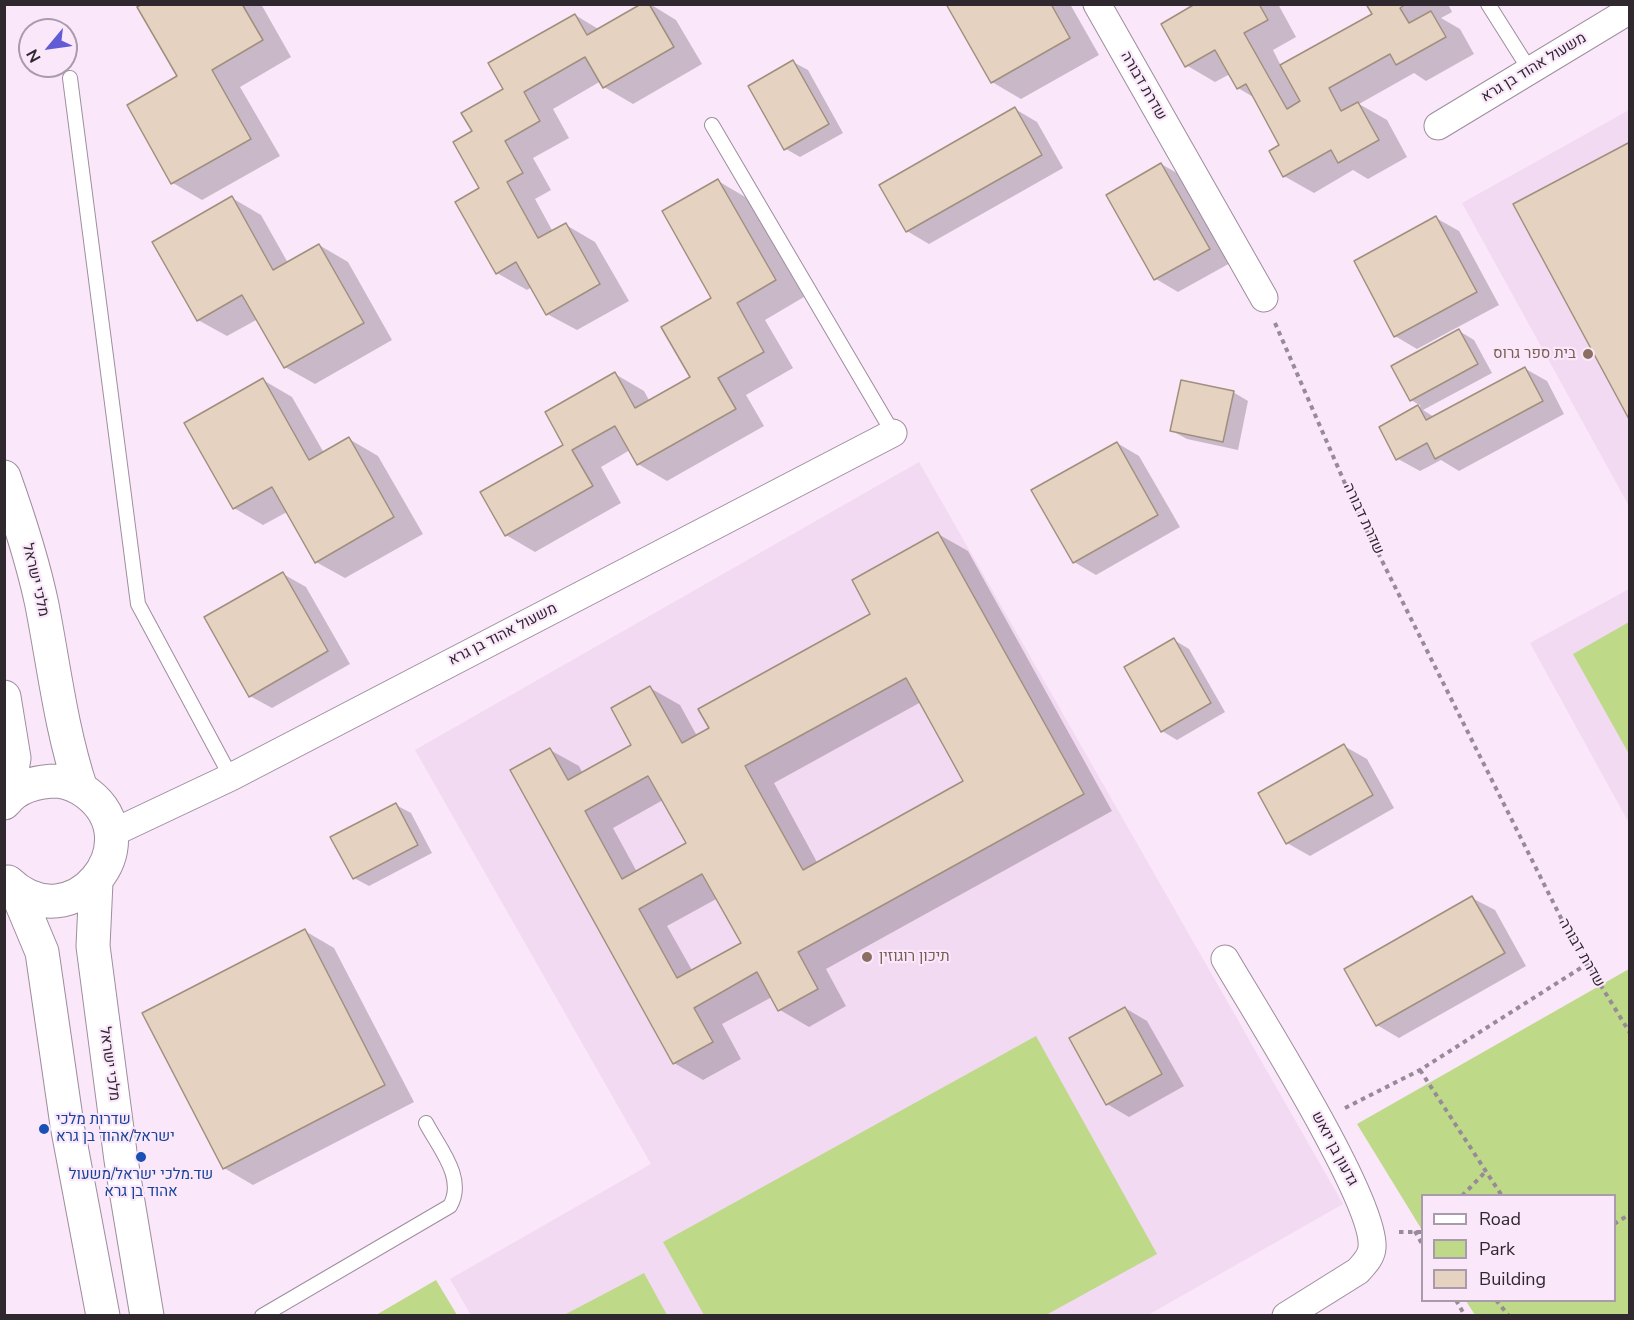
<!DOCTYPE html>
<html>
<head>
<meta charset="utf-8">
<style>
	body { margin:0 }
	#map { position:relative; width:1634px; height:1320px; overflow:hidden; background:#fae7fa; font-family:"Nunito Sans",sans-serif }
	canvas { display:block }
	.frame { position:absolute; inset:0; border:6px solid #2f282f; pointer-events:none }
	.legend { position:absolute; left:1421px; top:1194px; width:195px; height:108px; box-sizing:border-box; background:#fae7fa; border:2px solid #a99ba9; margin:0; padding:8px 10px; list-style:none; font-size:18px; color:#2f282f }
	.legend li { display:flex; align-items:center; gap:12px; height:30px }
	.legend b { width:30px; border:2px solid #a99ba9 }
	.north { position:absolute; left:18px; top:18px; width:60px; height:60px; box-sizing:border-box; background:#fae7fa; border:2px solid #a99ba9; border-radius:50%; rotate:241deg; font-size:16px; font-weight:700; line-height:24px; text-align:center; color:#2f282f }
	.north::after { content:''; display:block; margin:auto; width:21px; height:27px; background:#615cd5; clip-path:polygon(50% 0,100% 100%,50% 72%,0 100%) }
</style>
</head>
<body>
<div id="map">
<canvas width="1634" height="1320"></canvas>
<div class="frame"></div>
<ul class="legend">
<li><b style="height:8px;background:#fff"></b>Road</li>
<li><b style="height:16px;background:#bed988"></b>Park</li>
<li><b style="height:16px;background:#e5d2c1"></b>Building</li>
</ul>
<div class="north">N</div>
</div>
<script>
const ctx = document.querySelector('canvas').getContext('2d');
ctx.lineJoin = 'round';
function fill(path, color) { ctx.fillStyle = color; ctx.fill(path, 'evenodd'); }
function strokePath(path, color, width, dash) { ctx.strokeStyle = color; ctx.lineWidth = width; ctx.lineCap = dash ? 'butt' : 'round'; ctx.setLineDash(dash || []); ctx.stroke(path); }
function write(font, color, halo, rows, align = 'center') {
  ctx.font = font + ' "Nunito Sans",Heebo,sans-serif'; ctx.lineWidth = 4.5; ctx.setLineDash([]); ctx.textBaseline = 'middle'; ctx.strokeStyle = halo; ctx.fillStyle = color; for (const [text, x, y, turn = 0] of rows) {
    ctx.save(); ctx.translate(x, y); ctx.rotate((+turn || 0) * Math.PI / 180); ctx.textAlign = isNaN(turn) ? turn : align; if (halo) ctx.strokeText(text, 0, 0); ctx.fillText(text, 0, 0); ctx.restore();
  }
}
const built = new Path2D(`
	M 1629,110 L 1629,506 L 1462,203 Z
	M 919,462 L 1343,1204 L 1148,1315 L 471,1315 L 450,1279 L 651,1164 L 415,750 Z
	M 1629,589 L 1629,823 L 1530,643 Z`);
const green = new Path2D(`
	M 1629,622 L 1629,754 L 1573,654 Z
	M 1629,969 L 1629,1315 L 1475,1315 L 1466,1301 L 1614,1300 L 1614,1196 L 1422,1196 L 1422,1230 L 1357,1124 Z
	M 1036,1036 L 1157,1254 L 1046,1315 L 704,1315 L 663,1242 Z
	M 644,1273 L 667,1315 L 564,1315 Z
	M 436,1280 L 457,1315 L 376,1315 Z`);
const shadow = new Path2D(`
	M 145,4 L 261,4 L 291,57 L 240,87 L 280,156 L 202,200 L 173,183 L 179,77 Z
	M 644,4 L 650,4 L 676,20 L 702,64 L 633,104 L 604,87 L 601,81 L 553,109 L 569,138 L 533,158 L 551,190 L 535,199 L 553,232 L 566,225 L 595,242 L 629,301 L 577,330 L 547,314 L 532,287 L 527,290 L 497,273 L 474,132 L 505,90 L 575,15 L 600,30 Z
	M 948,4 L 1070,4 L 1099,55 L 1021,99 L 992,82 Z
	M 1198,4 L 1278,4 L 1296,37 L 1273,50 L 1281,66 L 1374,15 L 1368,4 L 1448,4 L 1452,12 L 1441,18 L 1460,29 L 1474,54 L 1426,81 L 1414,73 L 1359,104 L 1387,120 L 1407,157 L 1368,179 L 1353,170 L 1314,193 L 1284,176 L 1281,146 L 1255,98 L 1238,88 L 1230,74 L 1215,82 L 1186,65 Z
	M 793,62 L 808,70 L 843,133 L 800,157 L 786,149 Z
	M 1015,109 L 1037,122 L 1063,168 L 929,244 L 907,231 Z
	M 1161,164 L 1184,177 L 1232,262 L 1178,292 L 1156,279 L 1108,195 Z
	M 718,181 L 747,198 L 804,297 L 765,320 L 793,368 L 746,395 L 764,426 L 667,481 L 638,464 L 630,450 L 601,467 L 621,503 L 535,552 L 506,535 L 615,374 L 644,391 L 650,402 L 692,378 L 714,299 Z
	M 232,198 L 261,215 L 288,263 L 319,245 L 348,262 L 392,340 L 315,384 L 285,367 L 258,319 L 227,336 L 198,320 Z
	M 1436,218 L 1459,231 L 1499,305 L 1417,349 L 1395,336 Z
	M 1459,331 L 1474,340 L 1492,373 L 1423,410 L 1434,417 L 1524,368 L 1547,381 L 1564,414 L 1459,471 L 1441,460 L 1420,471 L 1398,459 L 1381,427 L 1421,406 L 1411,400 Z
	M 263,380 L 292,397 L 324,453 L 349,439 L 378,456 L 423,534 L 345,578 L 316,562 L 287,512 L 263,525 L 234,508 Z
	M 1233,392 L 1248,401 L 1238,450 L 1187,439 L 1172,431 Z
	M 1117,443 L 1139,456 L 1180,527 L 1096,575 L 1074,562 Z
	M 938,534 L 968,551 L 1112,811 L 826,969 L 846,1006 L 809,1027 L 780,1010 L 772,997 L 722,1024 L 741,1059 L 703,1080 L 674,1063 L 550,750 L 579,766 L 583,774 L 633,746 L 650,688 L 680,705 L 697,736 L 872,614 ZM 921,702 L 965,782 L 818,864 L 774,783 ZM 663,800 L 688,844 L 637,872 L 613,828 ZM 718,898 L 743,944 L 693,972 L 667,926 Z
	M 283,574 L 306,587 L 350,664 L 272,708 L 250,696 Z
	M 1174,640 L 1189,649 L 1225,712 L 1177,740 L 1162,731 Z
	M 1344,746 L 1367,759 L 1394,808 L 1310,856 L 1287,843 L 1260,794 Z
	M 396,805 L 411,813 L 432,853 L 369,886 L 354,878 Z
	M 1472,898 L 1495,910 L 1526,966 L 1399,1038 L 1377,1025 Z
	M 305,931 L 334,948 L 414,1102 L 253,1185 L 224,1168 Z
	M 1125,1008 L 1147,1021 L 1184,1086 L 1129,1117 L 1107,1104 Z`);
const building = new Path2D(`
	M 142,4 L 242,4 L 263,40 L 212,70 L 251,139 L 171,184 L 127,105 L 177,76 L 137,7 Z
	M 641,4 L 649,4 L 674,47 L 603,88 L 585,57 L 524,92 L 540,121 L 505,141 L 523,173 L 507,182 L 538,238 L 566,223 L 600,284 L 546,315 L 516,262 L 496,274 L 455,202 L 479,188 L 453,142 L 472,131 L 461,113 L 503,89 L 488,63 L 575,14 L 587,35 Z
	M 946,4 L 1051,4 L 1070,38 L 991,83 Z
	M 1195,4 L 1259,4 L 1268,20 L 1244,33 L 1287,109 L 1300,101 L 1280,65 L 1372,14 L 1366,4 L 1406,4 L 1400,8 L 1409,23 L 1431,11 L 1446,37 L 1396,65 L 1390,54 L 1329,88 L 1341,111 L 1358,102 L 1379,140 L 1338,163 L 1331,150 L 1283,177 L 1269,151 L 1279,145 L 1246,84 L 1237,89 L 1215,50 L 1185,67 L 1161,24 Z
	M 793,60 L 829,124 L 784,150 L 748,86 Z
	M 1015,107 L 1042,155 L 906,232 L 879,185 Z
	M 1630,142 L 1630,421 L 1513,204 Z
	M 1161,163 L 1210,249 L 1154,280 L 1106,195 Z
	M 718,179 L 776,280 L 737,303 L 764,352 L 718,378 L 736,409 L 637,465 L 615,426 L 572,450 L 593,486 L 505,536 L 480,492 L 563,445 L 545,412 L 615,372 L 635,408 L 690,377 L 661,327 L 711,298 L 662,211 Z
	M 232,196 L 273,270 L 319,244 L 364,323 L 284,368 L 242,295 L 197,321 L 152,242 Z
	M 1436,216 L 1477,292 L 1394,337 L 1354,261 Z
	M 1459,329 L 1478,364 L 1410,401 L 1391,366 Z
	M 1525,367 L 1543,401 L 1435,459 L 1427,443 L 1396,460 L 1379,427 L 1418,405 L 1426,420 Z
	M 263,378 L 309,460 L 349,437 L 394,517 L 315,563 L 272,487 L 233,509 L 184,423 Z
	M 1181,380 L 1234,391 L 1223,442 L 1170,431 Z
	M 1117,442 L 1158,515 L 1073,563 L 1031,490 Z
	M 938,532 L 1084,794 L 798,952 L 818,989 L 778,1011 L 757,972 L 694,1008 L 713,1042 L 673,1064 L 510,770 L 550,748 L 568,780 L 631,745 L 611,708 L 650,686 L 682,743 L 709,728 L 698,709 L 870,614 L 852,580 ZM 906,678 L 963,781 L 803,870 L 745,766 ZM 648,776 L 686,843 L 622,879 L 585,811 ZM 702,874 L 741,943 L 677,978 L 639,909 Z
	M 283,572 L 328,651 L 249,697 L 204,617 Z
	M 1174,638 L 1211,703 L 1161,732 L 1124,667 Z
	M 1344,744 L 1373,795 L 1286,844 L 1258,793 Z
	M 396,803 L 418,845 L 353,879 L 330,837 Z
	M 1472,896 L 1505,953 L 1376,1026 L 1344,969 Z
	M 305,929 L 385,1085 L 223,1169 L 142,1013 Z
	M 1125,1007 L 1162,1074 L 1106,1105 L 1069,1038 Z`);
const path = new Path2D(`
	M 1275,323 L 1357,511 L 1568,932 L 1630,1033
	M 1420,1070 L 1502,1196
	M 1345,1108 L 1420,1070 L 1587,964
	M 1462,1196 L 1486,1171
	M 1614,1224 L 1630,1214
	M 1415,1231 L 1422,1244
	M 1399,1232 L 1422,1232
	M 1456,1300 L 1465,1316
	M 1496,1300 L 1509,1316`);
const lane = new Path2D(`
	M 1488,4 L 1529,69
	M 70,78 L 138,604 L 231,777
	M 712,125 L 893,433
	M 262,1316 L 450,1206 C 466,1178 439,1148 426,1123`);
const street = new Path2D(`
	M 1097,4 L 1264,298
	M 1438,126 L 1630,10
	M 111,831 L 123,828 L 231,777 L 893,433
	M 1225,959 C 1254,1009 1377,1202 1372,1248 C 1371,1258 1364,1264 1358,1271 L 1286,1316`);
const secondary = new Path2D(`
	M 4,477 C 19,519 33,562 42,605 C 54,667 61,729 81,789
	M 4,697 L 14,758 L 7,800
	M 4,803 C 17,786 38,781 58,781 C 68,782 79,787 87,793 C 153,843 72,943 8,882
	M 96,882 L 93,946 L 121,1160 L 147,1316
	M 16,890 L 42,952 L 67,1125 L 103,1316`);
const markers = [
	[1588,354,6,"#8d6e63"],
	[867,957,6,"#8d6e63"],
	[44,1129,6,"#1a4fb4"],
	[141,1157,6,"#1a4fb4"]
];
const streetNames = [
	["משעול אהוד בן גרא",1534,68,-31],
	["שדרת דבורה",1143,86,60],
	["שדרת דבורה",1363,519,65],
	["מלכי ישראל",35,580,77],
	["משעול אהוד בן גרא",503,635,-27],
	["שדרת דבורה",1581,953,60],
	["מלכי ישראל",109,1064,82],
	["גדעון בן יואש",1334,1149,62]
];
const educationNames = [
	["בית ספר גרוס",1576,354],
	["תיכון רוגוזין",879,957,"left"]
];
const transitNames = [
	["שדרות מלכי",56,1120],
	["ישראל/אהוד בן גרא",56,1137],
	["שד.מלכי ישראל/משעול",141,1175,"center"],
	["אהוד בן גרא",141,1192,"center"]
];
fill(built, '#f2daf2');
fill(green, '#bed988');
fill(shadow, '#0003');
fill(building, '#e5d2c1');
strokePath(building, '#a08f7f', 1.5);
strokePath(lane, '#9d8d9d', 16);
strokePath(street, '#9d8d9d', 29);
strokePath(secondary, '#9d8d9d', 35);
strokePath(path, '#988b98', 4, [4.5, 4.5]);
strokePath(lane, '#fff', 14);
strokePath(street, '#fff', 27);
strokePath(secondary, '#fff', 33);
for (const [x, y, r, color] of markers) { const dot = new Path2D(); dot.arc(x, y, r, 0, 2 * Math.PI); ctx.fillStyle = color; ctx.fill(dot); strokePath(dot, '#fae7fa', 2); }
write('15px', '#2f282f', '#fae7fa', streetNames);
write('15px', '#785e54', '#fae7fa', educationNames, 'right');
write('15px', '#164399', '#fae7fa', transitNames, 'left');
</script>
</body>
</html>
